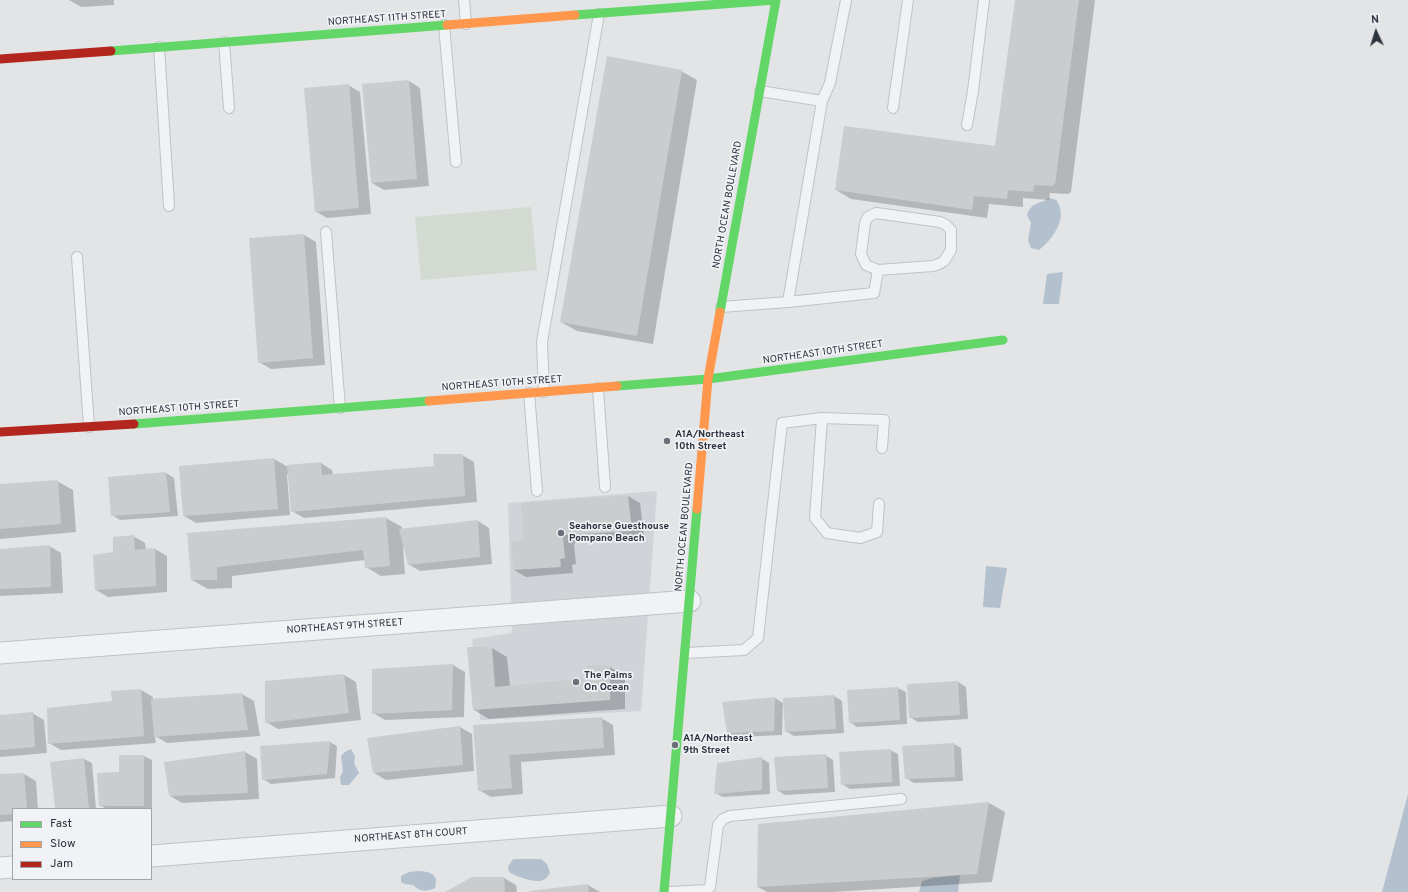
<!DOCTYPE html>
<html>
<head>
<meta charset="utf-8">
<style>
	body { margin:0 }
	#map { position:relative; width:1408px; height:892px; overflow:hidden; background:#e2e4e6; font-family:Overpass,sans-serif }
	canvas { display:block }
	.legend { position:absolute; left:12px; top:808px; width:140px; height:72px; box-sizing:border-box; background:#f0f2f5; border:1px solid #a1a5ab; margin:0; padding:5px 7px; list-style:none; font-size:12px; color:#2b323d }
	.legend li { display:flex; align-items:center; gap:8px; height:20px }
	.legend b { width:20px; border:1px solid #a1a5ab }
	.north { position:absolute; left:1356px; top:12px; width:40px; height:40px; -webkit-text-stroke:3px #f0f2f5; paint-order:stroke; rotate:356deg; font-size:11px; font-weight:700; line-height:16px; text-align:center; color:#2b323d }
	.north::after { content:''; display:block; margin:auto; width:14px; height:18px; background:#2b323d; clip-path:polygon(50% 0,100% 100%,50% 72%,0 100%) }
</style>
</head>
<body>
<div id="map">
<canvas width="1408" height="892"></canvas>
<ul class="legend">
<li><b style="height:5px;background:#63d668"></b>Fast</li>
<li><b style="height:5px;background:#ff974d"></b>Slow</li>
<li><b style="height:5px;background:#b3261e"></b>Jam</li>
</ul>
<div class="north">N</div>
</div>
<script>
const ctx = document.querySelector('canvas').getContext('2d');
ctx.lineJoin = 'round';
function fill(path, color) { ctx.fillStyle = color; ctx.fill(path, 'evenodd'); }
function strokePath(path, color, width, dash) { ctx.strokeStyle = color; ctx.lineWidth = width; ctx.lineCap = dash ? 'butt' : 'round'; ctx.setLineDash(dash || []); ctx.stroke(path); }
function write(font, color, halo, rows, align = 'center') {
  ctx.font = font + ' Overpass,sans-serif'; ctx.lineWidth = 3.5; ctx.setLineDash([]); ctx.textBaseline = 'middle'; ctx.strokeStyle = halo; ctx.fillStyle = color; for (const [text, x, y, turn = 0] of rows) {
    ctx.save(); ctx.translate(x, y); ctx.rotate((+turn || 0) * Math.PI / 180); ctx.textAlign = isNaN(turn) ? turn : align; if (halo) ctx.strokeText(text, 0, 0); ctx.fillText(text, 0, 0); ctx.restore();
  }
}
const built = new Path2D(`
	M 657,491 L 641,711 L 480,720 L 472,639 L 512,633 L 508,503 Z`);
const green = new Path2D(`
	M 531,207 L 537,270 L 421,280 L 415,217 Z`);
const water = new Path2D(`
	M 1049,198 L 1056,200 C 1069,217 1053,239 1039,250 L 1031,248 L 1028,240 L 1031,223 L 1027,215 C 1032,201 1039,205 1049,198 Z
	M 1063,272 L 1059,304 L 1043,304 L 1047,274 Z
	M 986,566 L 1007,568 L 1000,608 L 983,607 Z
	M 351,749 L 355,756 L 354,763 L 359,773 L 349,785 L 341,785 L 340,777 L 343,771 L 341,756 L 345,752 Z
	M 1408,794 L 1408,892 L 1382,892 Z
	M 513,859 L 541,859 L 547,864 L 550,873 C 548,876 546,879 543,880 C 536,884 515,876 509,872 L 508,867 Z
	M 419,871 C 431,872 439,874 435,888 C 426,892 420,892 413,885 L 405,884 L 401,882 L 401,876 L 409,872 Z
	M 960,875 L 958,892 L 919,892 L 922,881 L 932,878 Z`);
const shadow = new Path2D(`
	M 69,0 L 114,0 L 114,5 L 81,7 Z
	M 1016,0 L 1095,0 L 1071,192 L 1068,194 L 1050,193 L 1049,200 L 1023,198 L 1023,207 L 989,204 L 987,218 L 851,199 L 836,190 L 996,147 Z
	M 681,71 L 697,80 L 653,344 L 577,331 L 561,322 Z
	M 409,81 L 420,88 L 429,186 L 384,190 L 372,183 Z
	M 348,85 L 360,92 L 371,214 L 327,218 L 315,211 Z
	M 304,235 L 316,242 L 325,365 L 271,369 L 259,362 Z
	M 462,455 L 474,462 L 477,502 L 304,518 L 292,511 L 289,474 L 287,475 L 290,515 L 196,523 L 184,516 L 274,459 L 288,467 L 321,463 L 332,470 L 333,475 L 435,467 Z
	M 166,473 L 174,478 L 178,516 L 120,520 L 112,515 Z
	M 57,481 L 73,490 L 76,532 L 0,539 L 0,485 Z
	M 628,496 L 640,503 L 644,537 L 576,542 L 574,544 L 576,564 L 572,565 L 573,573 L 526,577 L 514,570 L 523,542 Z
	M 386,518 L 402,527 L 402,530 L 478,521 L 489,528 L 492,564 L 420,571 L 408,564 L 405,547 L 403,548 L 405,574 L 381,576 L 366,567 L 365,560 L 232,576 L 232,588 L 208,589 L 192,580 L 188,534 Z
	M 133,536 L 145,543 L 146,550 L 155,549 L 167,556 L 167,592 L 108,597 L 96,590 L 114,553 Z
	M 49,546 L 61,553 L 63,593 L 0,596 L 0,550 Z
	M 492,648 L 507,657 L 510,686 L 589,679 L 610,667 L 625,676 L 625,709 L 489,719 L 474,710 Z
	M 453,665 L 465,672 L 464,717 L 385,720 L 373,713 Z
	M 344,675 L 356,682 L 361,720 L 278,729 L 266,722 Z
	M 958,682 L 966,687 L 968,719 L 918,722 L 910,717 Z
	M 898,688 L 906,692 L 907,724 L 857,727 L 850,722 Z
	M 141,690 L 153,697 L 153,700 L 242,694 L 254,701 L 260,736 L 167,743 L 155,736 L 156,743 L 61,750 L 49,743 L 114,702 L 112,692 Z
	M 834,696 L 842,701 L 844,733 L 794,736 L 786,731 L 784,699 Z
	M 775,698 L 783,703 L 782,735 L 736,737 L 728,732 Z
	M 32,713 L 44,720 L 47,753 L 0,757 L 0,716 Z
	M 601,718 L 613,725 L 615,755 L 521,762 L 523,794 L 491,797 L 479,790 L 474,726 Z
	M 460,727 L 472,734 L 474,771 L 386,780 L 374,773 Z
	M 330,742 L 337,746 L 335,778 L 271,784 L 263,779 Z
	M 954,744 L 961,748 L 963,781 L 914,783 L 906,778 Z
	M 890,750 L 898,754 L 900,786 L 850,789 L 842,784 Z
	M 245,752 L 257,759 L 259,799 L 182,803 L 170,796 Z
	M 825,755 L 833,760 L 835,792 L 785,795 L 777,790 Z
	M 144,756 L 152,760 L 152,810 L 151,809 L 106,809 L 100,805 L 121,773 Z
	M 761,758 L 769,763 L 770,794 L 723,797 L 715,793 Z
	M 84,759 L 92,763 L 96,809 L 56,809 Z
	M 24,774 L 36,781 L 38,809 L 13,809 L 13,821 L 0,822 L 0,775 Z
	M 989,803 L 1005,812 L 992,882 L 833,892 L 767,892 L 758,887 L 759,825 Z
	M 472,878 L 504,878 L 516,885 L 517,892 L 447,892 Z
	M 588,885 L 600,892 L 530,892 Z`);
const building = new Path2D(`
	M 1015,0 L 1079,0 L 1055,184 L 1052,186 L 1034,185 L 1033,192 L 1008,190 L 1007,199 L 974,196 L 972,210 L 835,190 L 844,126 L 995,146 Z
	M 607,56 L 682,70 L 637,336 L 560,322 Z
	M 409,80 L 417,179 L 371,183 L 362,84 Z
	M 349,84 L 359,208 L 315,212 L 304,88 Z
	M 304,234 L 313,358 L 258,363 L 249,238 Z
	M 433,454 L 463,454 L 465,496 L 291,512 L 287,465 L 321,462 L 322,475 L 434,466 Z
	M 274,458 L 278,509 L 183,516 L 179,466 Z
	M 166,472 L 170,512 L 111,516 L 108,477 Z
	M 58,480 L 61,524 L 0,529 L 0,484 Z
	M 628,495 L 632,531 L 564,535 L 563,537 L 565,558 L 560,559 L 561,567 L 513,570 L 511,541 L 521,541 L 519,538 L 524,537 L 521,503 Z
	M 386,517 L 390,566 L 365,568 L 363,550 L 217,567 L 217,580 L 191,580 L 187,533 Z
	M 478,520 L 480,557 L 408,565 L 399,529 Z
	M 134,535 L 135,550 L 155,548 L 156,586 L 95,590 L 93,555 L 113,552 L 113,537 Z
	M 50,545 L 51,587 L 0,589 L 0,549 Z
	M 467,647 L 492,647 L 495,687 L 588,678 L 587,665 L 610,666 L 610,700 L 473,710 Z
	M 453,664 L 452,710 L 372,714 L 372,669 Z
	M 344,674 L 349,713 L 265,723 L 265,681 Z
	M 958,681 L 960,715 L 909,718 L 907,684 Z
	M 898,687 L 900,720 L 849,723 L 847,690 Z
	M 141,689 L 144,736 L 48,744 L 47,708 L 112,701 L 111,691 Z
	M 242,693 L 248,730 L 154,737 L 151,699 Z
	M 834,695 L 836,729 L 785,732 L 783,698 Z
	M 775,697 L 774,731 L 727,733 L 722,702 Z
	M 33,712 L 35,747 L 0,750 L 0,715 Z
	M 602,717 L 604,748 L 509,755 L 512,788 L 478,791 L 473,725 Z
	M 460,726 L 463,765 L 373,773 L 367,738 Z
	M 330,741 L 327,774 L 262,780 L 260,746 Z
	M 954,743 L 955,777 L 905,779 L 902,746 Z
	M 891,749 L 892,782 L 841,785 L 839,752 Z
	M 245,751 L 248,793 L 169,796 L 164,762 Z
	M 826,754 L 828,788 L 777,791 L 774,757 Z
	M 119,755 L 144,755 L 144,806 L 99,806 L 97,773 L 119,772 Z
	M 762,757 L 762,790 L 714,794 L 717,763 Z
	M 84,758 L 89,809 L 55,809 L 50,762 Z
	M 24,773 L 27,809 L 13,809 L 13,814 L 0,815 L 0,774 Z
	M 989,802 L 977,874 L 757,887 L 758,824 Z
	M 472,877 L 504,877 L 505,892 L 445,892 Z
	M 588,884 L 589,892 L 529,892 L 529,891 Z`);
const lane = new Path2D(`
	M 464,0 L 466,24
	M 846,0 L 830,83 L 822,101 L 788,302 L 874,293 L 878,270
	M 444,25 L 456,162
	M 224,42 L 229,108
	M 159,47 L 169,206
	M 760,91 L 822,101
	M 893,108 L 908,0
	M 967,125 L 973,91 L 984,0
	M 876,213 L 940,222 L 946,225 L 951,230 L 951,250 L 944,261 L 939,264 L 933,266 L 878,270 L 866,265 L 861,254 L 865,223 L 868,217 Z
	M 326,232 L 340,408
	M 77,257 L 89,427
	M 721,307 L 788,302
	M 598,388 L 605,487
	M 544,392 L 542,342 L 599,14
	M 529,393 L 537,491
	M 822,418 L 815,518 L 827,533 L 860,538 L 877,532 L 879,504
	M 686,653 L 744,650 L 758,638 L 782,423 L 822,418 L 884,420 L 882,448
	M 671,892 L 707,890 L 710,887 L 718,825 L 723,819 L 730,816 L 901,799`);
const street = new Path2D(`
	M 0,653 L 690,601
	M 151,856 L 671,816
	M 0,868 L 13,867`);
const fast = new Path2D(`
	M 575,15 L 776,0
	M 111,51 L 447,25
	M 720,312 L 776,0
	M 617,386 L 708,379 L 1003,340
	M 134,424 L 429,401
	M 664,892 L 697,509`);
const slow = new Path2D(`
	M 447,25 L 575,15
	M 429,401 L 617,386
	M 697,509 L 708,379 L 720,312`);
const jam = new Path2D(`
	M 0,59 L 111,51
	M 0,432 L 134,424`);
const markers = [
	[667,441,4,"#6b7078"],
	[561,533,4,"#6b7078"],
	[576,682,4,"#6b7078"],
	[675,745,4,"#6b7078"]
];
const streetNames = [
	["NORTHEAST 11TH STREET",387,19,-4],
	["NORTH OCEAN BOULEVARD",728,205,-80],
	["NORTHEAST 10TH STREET",823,353,-8],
	["NORTHEAST 10TH STREET",502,384,-4],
	["NORTHEAST 10TH STREET",179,409,-4],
	["NORTH OCEAN BOULEVARD",685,527,-85],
	["NORTHEAST 9TH STREET",345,627,-4],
	["NORTHEAST 8TH COURT",411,836,-4]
];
const poiNames = [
	["A1A/Northeast",675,435],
	["10th Street",675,447],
	["Seahorse Guesthouse",569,527],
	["Pompano Beach",569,539],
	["The Palms",584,676],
	["On Ocean",584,688],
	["A1A/Northeast",683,739],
	["9th Street",683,751]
];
fill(built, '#d1d3d9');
fill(green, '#d3dad2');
fill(water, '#b3c0ce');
fill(shadow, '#0003');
fill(building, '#caccce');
strokePath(lane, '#c0c2c4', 12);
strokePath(street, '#c0c2c4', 23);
strokePath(lane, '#f0f2f3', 10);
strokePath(street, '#f0f2f3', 21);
strokePath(fast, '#63d668', 9);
strokePath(slow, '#ff974d', 9);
strokePath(jam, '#b3261e', 9);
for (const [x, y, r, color] of markers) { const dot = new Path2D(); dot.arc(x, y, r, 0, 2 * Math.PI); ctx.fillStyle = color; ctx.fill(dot); strokePath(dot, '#f0f2f5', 1.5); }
write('10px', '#2b323d', '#f0f2f5', streetNames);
write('bold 10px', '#2b323d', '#f0f2f5', poiNames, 'left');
</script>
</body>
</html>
